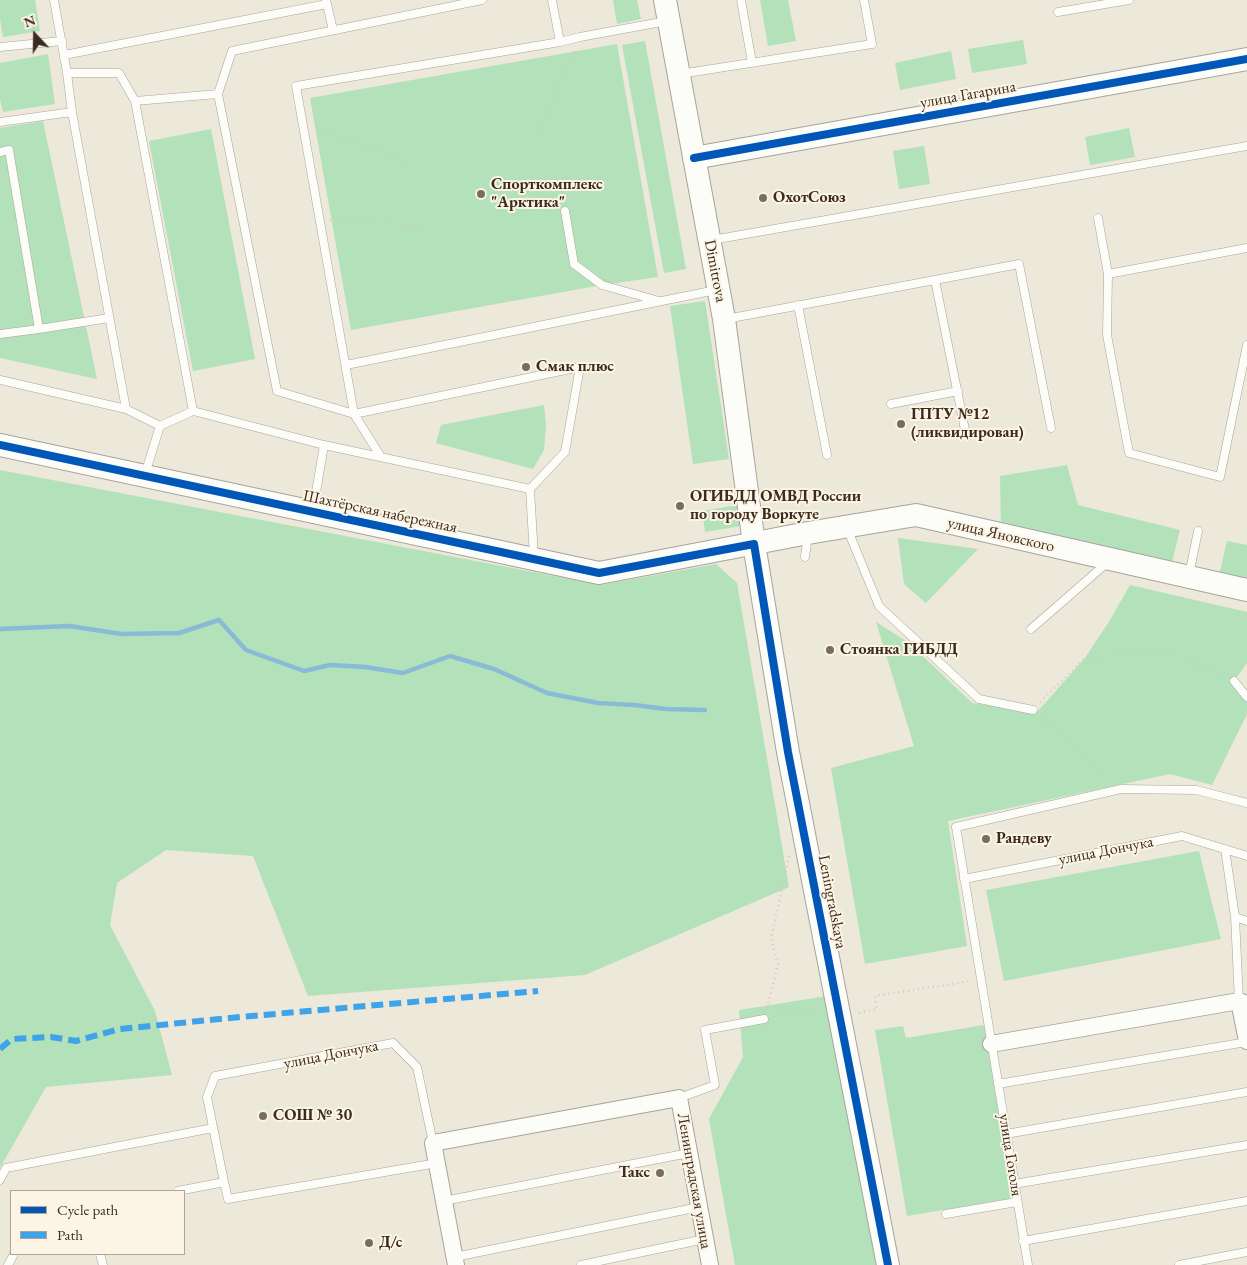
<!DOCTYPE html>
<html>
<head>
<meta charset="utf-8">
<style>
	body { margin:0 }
	#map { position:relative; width:1247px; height:1265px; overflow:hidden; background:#ece8da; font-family:"EB Garamond",serif }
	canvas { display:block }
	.legend { position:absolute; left:10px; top:1190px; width:175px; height:65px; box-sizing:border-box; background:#fcf5e5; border:1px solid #afa495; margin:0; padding:6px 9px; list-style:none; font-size:15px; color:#3b2a1e }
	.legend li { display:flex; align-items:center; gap:10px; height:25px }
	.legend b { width:25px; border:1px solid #afa495 }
	.north { position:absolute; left:10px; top:10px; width:50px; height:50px; -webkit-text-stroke:4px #fcf5e5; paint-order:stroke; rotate:339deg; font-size:14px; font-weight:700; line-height:20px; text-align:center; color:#3b2a1e }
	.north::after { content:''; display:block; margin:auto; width:18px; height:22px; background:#3b2a1e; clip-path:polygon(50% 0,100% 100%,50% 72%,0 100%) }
</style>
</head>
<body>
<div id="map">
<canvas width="1247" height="1265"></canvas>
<ul class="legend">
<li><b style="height:6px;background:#0057b8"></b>Cycle path</li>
<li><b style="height:6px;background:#3fa3ea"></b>Path</li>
</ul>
<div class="north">N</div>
</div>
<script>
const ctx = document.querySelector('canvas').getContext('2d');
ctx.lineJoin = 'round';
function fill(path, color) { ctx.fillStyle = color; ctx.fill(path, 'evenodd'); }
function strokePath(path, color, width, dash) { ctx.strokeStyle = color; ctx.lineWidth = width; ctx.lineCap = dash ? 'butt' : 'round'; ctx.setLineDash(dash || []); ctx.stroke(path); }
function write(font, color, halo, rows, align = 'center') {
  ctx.font = font + ' "EB Garamond",serif'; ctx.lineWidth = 4; ctx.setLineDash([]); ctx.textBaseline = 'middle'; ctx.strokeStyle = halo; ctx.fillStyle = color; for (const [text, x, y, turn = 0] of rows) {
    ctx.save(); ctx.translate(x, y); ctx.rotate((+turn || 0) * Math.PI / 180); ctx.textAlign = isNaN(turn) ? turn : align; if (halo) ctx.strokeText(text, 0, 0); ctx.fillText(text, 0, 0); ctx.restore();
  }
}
const green = new Path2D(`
	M 0,0 L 35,0 L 40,31 L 3,37 L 0,19 Z
	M 613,0 L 637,0 L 641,19 L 617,24 Z
	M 760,0 L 788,0 L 796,41 L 768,46 Z
	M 1023,40 L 1027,64 L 972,73 L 968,49 Z
	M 645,41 L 686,269 L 664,273 L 622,45 Z
	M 617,44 L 658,277 L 602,285 L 351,330 L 310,98 Z
	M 951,51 L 956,79 L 900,90 L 895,63 Z
	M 48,54 L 55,104 L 3,112 L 0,100 L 0,63 Z
	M 43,121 L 97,379 L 0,358 L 0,128 Z
	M 1129,128 L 1135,157 L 1090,165 L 1085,137 Z
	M 211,129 L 255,359 L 193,371 L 149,141 Z
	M 924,146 L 930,184 L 899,189 L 893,151 Z
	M 705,301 L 729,459 L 693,464 L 670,306 Z
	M 544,405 L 546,426 L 544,450 L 533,469 L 436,443 L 441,425 Z
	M 1067,465 L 1078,505 L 1180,530 L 1171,566 L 1001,527 L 1000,476 Z
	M 0,470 L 601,585 L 716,564 L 737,583 L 789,887 L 585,975 L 308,996 L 253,856 L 166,850 L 117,883 L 110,925 L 155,1011 L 172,1075 L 46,1087 L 0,1168 Z
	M 738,505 L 741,526 L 705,532 L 702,511 Z
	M 898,538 L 978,549 L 926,603 L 904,584 Z
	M 1227,541 L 1247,545 L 1247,582 L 1219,576 Z
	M 1130,585 L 1247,612 L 1247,663 L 1234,681 L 1247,698 L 1247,714 L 1212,785 L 1170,774 L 948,821 L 967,946 L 865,964 L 831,768 L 914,746 L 876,622 L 909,643 L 972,703 L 1037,712 L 1085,658 L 1110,620 Z
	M 1199,851 L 1221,939 L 1004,981 L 986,890 Z
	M 827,996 L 877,1265 L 735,1265 L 709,1119 L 743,1057 L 739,1010 Z
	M 984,1025 L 1013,1198 L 907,1216 L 875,1030 L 903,1026 L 906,1038 Z`);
const stream = new Path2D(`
	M 0,629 L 69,626 L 122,634 L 179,633 L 219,620 L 246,650 L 304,671 L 330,665 L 365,667 L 403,673 L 450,656 L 494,669 L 547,693 L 598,703 L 634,705 L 666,709 L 705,710`);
const path = new Path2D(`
	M 315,126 L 409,163
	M 536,139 L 574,51
	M 330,220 L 421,226
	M 1040,702 L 1085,658 L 1166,650 L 1225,677
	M 1040,716 L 1110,779
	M 767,1008 L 778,964 L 771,939 L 789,856
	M 859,1013 L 877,1009 L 875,996 L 971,981
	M 775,1016 L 819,1007`);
const lane = new Path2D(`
	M 54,0 L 67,73 L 72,112 L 126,409 L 160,426
	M 326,0 L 333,30
	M 482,0 L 232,51 L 218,94 L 277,391 L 354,414 L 580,367 L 565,452 L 530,489 L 534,557
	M 552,0 L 560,42
	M 741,0 L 752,63
	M 1058,12 L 1129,0
	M 0,47 L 62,41
	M 64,55 L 327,4
	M 67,73 L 119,73 L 135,101 L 193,411
	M 680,74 L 872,44 L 864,0
	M 135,101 L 218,94
	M 0,122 L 72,112
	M 0,152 L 9,150 L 39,329
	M 565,211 L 574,264 L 602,285 L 659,301
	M 1098,218 L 1108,274 L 1107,335 L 1129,453 L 1220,477 L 1247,345
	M 712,240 L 1247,146
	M 1108,274 L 1247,248
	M 935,280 L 1019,264 L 1051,428
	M 798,305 L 827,455
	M 726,319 L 935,280 L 965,430
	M 0,334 L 39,329 L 109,318
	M 346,365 L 716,290
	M 0,380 L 126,409
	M 891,404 L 958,391
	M 381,457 L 354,414 L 296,86 L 560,42 L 580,37 L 667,21
	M 145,474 L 160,426 L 193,411 L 324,445 L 530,489
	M 313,510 L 324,445
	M 847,528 L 879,606 L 979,699 L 1033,710
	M 805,557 L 808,535
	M 1189,575 L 1198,531
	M 1031,629 L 1108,562
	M 1234,681 L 1247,697
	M 1225,849 L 1235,917 L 1239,1001
	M 964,879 L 1182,836 L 1247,856
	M 1235,917 L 1247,921
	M 998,1084 L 1247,1042
	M 679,1098 L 715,1085 L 705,1030 L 764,1019
	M 1006,1134 L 1247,1092
	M 0,1180 L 6,1168 L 213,1128
	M 224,1182 L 228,1199 L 437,1163
	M 1014,1184 L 1247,1145
	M 178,1191 L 224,1182 L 207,1097 L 215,1076 L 393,1043 L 417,1067 L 433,1143
	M 444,1201 L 689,1153
	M 946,1214 L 1017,1202
	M 1023,1241 L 1247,1201
	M 100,1254 L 103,1265
	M 455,1257 L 699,1207
	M 8,1265 L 14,1254
	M 581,1265 L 705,1239
	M 1028,1265 L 956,827 L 1121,789 L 1196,790 L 1247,803
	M 1179,1265 L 1247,1252`);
const street = new Path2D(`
	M 1239,1001 L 1247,1041
	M 991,1044 L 1239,1001 L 1247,1004
	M 456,1265 L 433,1143 L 679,1098 L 710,1265`);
const secondary = new Path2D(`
	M 665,0 L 724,319 L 754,544 L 788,752 L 888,1265
	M 694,158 L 1247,59
	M 0,445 L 599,573 L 808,533 L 916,515 L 1247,590`);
const quiet = new Path2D(`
	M 0,1049 L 12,1039 L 51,1037 L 76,1041 L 120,1029 L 240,1017 L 538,991`);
const cycleway = new Path2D(`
	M 694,158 L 1247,59
	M 0,445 L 599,573 L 754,544 L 788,752 L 888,1265`);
const markers = [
	[481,194,5,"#796c60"],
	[763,198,5,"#796c60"],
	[526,367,5,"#796c60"],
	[901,424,5,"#796c60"],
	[680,506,5,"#796c60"],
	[830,650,5,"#796c60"],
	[986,839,5,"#796c60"],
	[263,1116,5,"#796c60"],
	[660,1173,5,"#796c60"],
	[369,1243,5,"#796c60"]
];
const streetNames = [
	["улица Гагарина",968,95,-10],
	["Dimitrova",715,271,79],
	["Шахтёрская набережная",380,512,12],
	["улица Яновского",1001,535,13],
	["улица Дончука",1106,851,-11],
	["Leningradskaya",832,902,79],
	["улица Дончука",331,1055,-11],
	["улица Гоголя",1010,1155,81],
	["Ленинградская улица",694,1181,80]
];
const poiNames = [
	["Спорткомплекс",491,185],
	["\"Арктика\"",491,203],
	["ОхотСоюз",773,198],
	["Смак плюс",536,367],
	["ГПТУ №12",911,415],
	["(ликвидирован)",911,433],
	["ОГИБДД ОМВД России",690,497],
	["по городу Воркуте",690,515],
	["Стоянка ГИБДД",840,650],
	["Рандеву",996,839],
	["СОШ № 30",273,1116],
	["Такс",650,1173,"right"],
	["Д/с",379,1243]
];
fill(green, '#b3e1ba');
strokePath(stream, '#89bad6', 4.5);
strokePath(lane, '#a9a49b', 9);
strokePath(street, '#a9a49b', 18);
strokePath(secondary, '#a9a49b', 24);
strokePath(path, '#cdcac6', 2.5, [1, 4]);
strokePath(lane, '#fcfcf9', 8);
strokePath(street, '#fcfcf9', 16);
strokePath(secondary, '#fcfcf9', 22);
strokePath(quiet, '#3fa3ea', 6, [12, 6]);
strokePath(cycleway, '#0057b8', 8);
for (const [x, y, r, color] of markers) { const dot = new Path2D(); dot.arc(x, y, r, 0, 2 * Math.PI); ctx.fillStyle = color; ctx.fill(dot); strokePath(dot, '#fcf5e5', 2); }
write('16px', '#3b2a1e', '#fcf5e5', streetNames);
write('bold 16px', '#3b2a1e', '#fcf5e5', poiNames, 'left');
</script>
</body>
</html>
